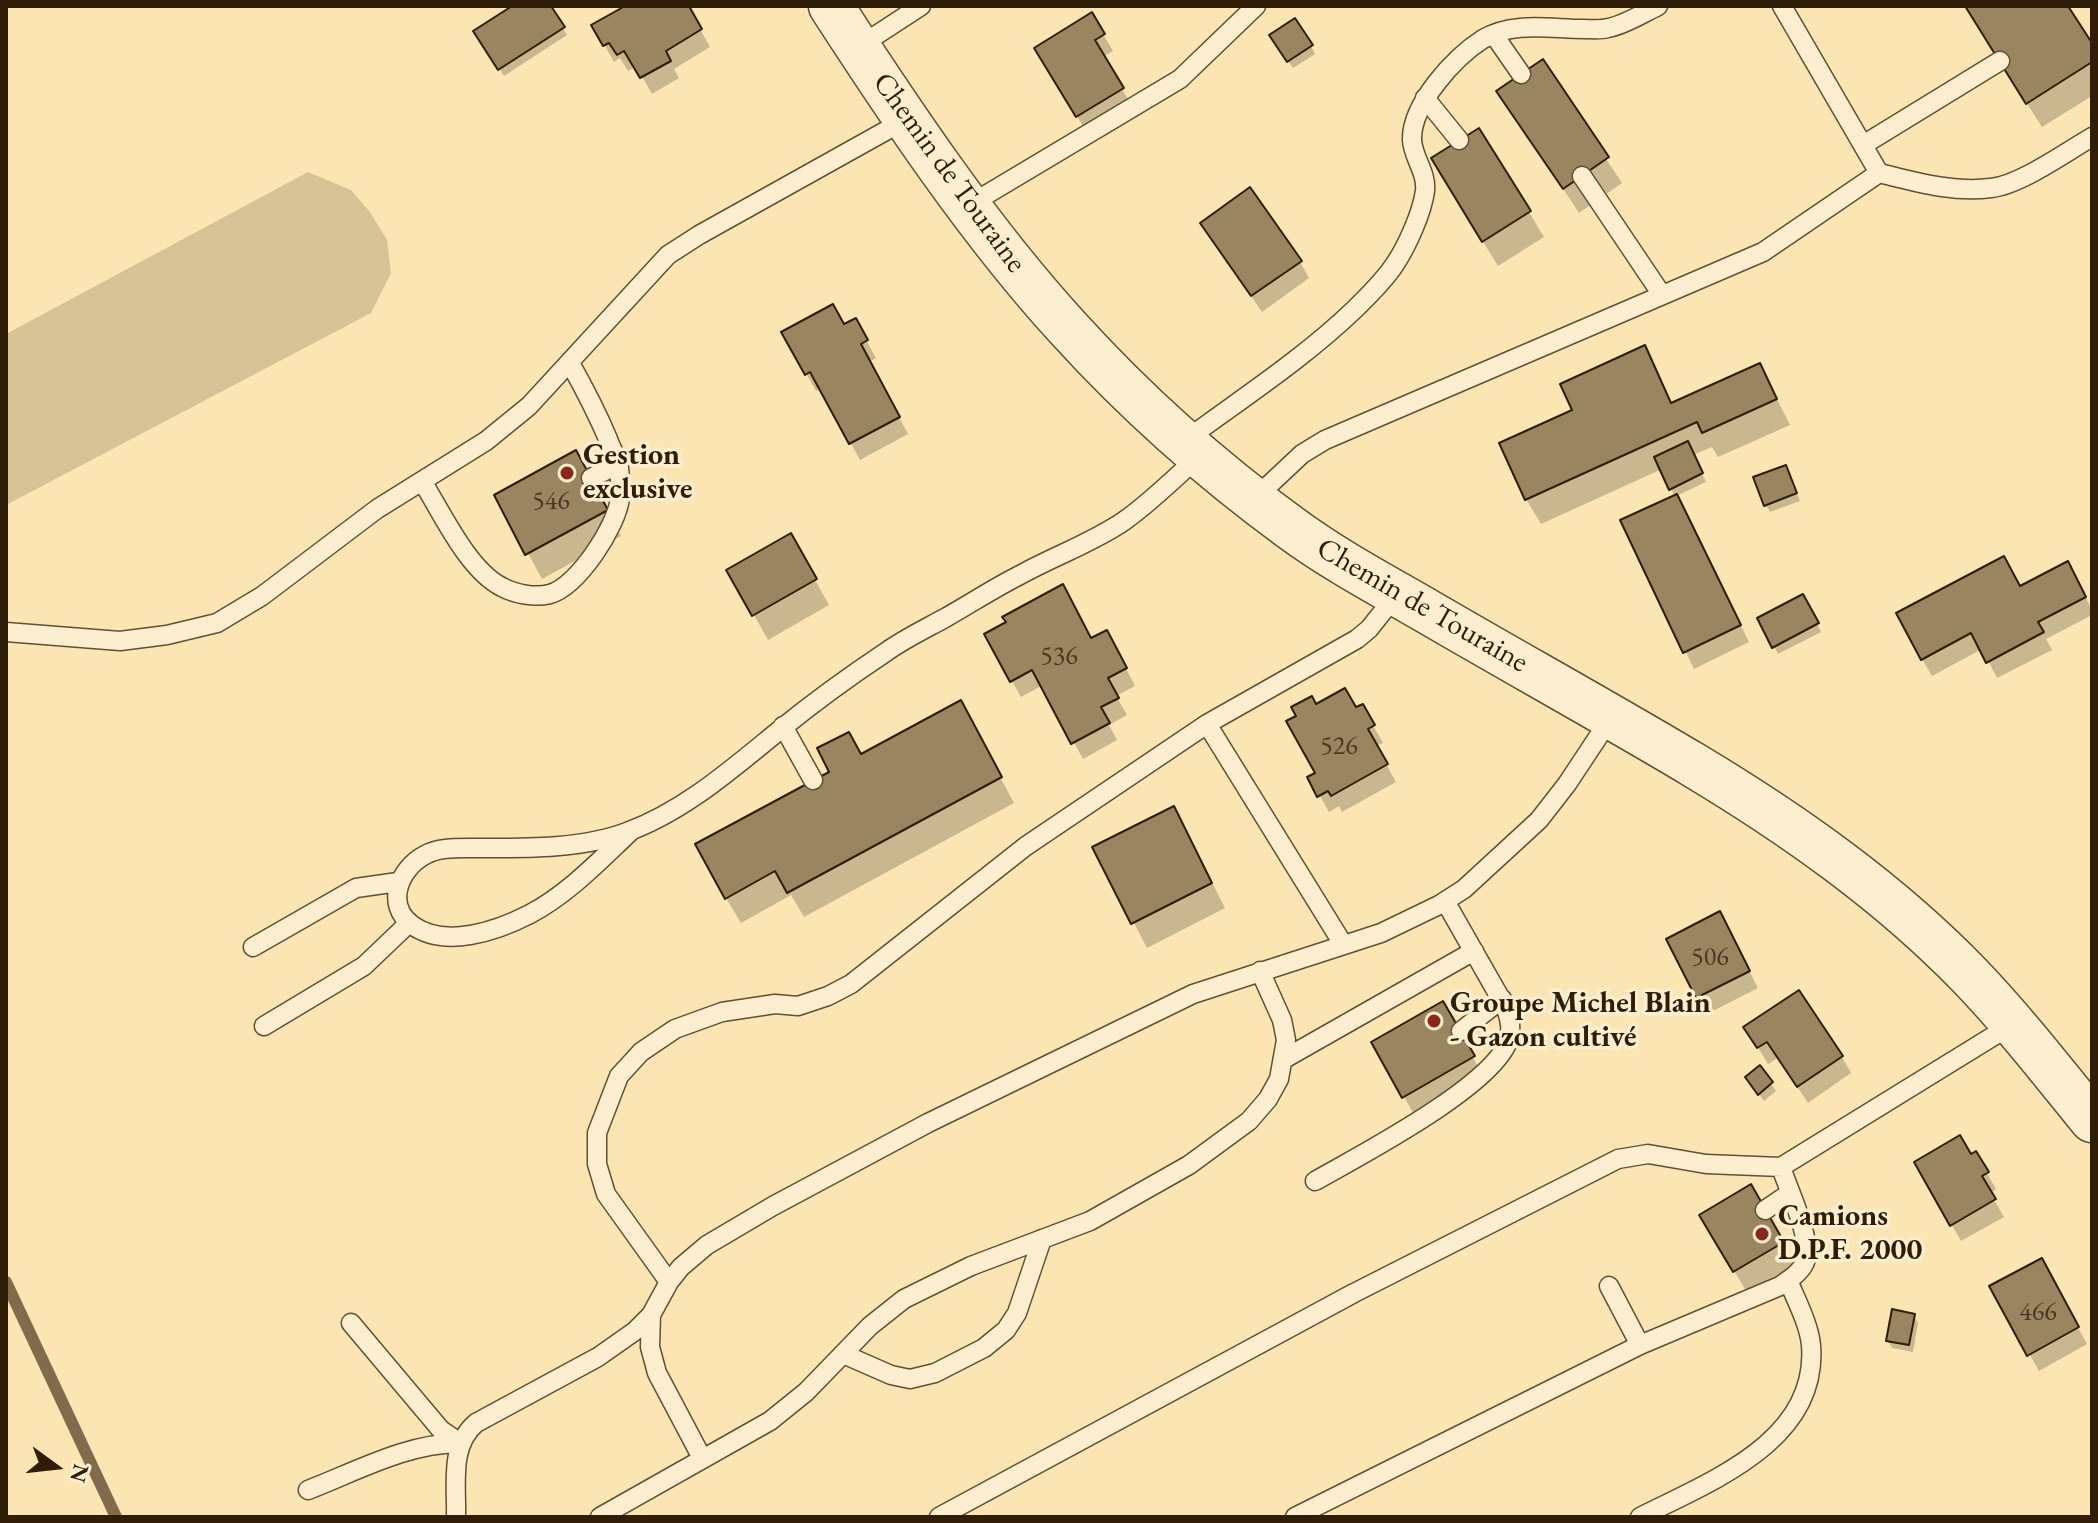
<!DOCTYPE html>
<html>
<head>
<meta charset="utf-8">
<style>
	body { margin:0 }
	#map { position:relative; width:2098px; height:1523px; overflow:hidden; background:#fbe5b3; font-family:"EB Garamond",serif }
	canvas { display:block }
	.frame { position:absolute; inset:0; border:8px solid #301d08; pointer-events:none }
	.north { position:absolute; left:16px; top:1427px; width:80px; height:80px; -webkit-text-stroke:6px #fceece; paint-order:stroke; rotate:105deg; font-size:22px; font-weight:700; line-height:32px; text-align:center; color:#301d08 }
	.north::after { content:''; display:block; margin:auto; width:28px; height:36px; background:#301d08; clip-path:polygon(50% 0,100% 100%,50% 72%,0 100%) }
</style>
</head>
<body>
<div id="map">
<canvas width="2098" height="1523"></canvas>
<div class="frame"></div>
<div class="north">N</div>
</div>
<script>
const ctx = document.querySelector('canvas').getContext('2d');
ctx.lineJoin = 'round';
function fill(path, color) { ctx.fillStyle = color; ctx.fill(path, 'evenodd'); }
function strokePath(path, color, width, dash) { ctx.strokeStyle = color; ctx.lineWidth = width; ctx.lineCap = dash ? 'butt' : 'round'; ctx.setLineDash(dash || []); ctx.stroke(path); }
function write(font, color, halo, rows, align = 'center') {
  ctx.font = font + ' "EB Garamond",serif'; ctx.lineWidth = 7; ctx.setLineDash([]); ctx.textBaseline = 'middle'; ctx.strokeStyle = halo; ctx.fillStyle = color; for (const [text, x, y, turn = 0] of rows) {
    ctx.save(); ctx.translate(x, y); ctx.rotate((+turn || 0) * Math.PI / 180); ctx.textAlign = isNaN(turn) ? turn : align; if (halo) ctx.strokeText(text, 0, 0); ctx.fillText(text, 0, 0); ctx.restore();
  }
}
const green = new Path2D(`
	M 308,172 L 351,190 L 370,212 L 387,240 L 391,273 L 371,313 L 6,505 L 6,334 Z`);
const shadow = new Path2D(`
	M 515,6 L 549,6 L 567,35 L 504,76 L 476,31 Z
	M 629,6 L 687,6 L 710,47 L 674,69 L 679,78 L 652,94 L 636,66 L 628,71 L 620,58 L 614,62 L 594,26 Z
	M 1965,6 L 2066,6 L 2092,47 L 2092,96 L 2042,127 Z
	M 1092,15 L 1113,51 L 1103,57 L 1132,106 L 1087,133 L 1037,48 Z
	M 1276,43 L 1311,46 L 1315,54 L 1293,68 Z
	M 1542,62 L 1622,183 L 1579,213 L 1499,91 Z
	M 1479,130 L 1544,237 L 1498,266 L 1448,184 Z
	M 1202,223 L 1300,262 L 1309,278 L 1262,312 Z
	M 855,320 L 876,358 L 869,362 L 908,434 L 860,460 L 821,388 L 816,391 L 784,333 L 844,327 Z
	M 1644,348 L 1673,405 L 1760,365 L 1790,425 L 1718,457 L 1712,447 L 1693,455 L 1706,482 L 1676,496 L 1749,642 L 1694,669 L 1623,521 L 1675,497 L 1662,469 L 1541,524 L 1526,499 L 1575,411 Z
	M 1789,475 L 1800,501 L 1770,512 L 1766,505 Z
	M 590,478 L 621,536 L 542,579 L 497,496 Z
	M 790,535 L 829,605 L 768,640 L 729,570 Z
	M 2077,580 L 2092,610 L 2092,615 L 2046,639 L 2052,650 L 1997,678 L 1982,649 L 1932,676 L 1922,659 L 2020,589 Z
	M 1803,596 L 1821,632 L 1778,654 L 1760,618 Z
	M 986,635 L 1091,641 L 1116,649 L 1135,686 L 1116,696 L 1127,715 L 1109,725 L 1117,740 L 1083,759 L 1043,685 L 1021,697 Z
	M 1315,706 L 1355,710 L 1362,706 L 1383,743 L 1376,746 L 1396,782 L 1342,812 L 1339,806 L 1329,812 L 1310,778 L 1317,774 Z
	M 974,728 L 1014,803 L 804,917 L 791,895 L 741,923 L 726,898 L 831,773 L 861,756 Z
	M 1187,833 L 1225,908 L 1147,948 L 1095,848 Z
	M 1729,931 L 1758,988 L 1707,1014 L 1697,997 Z
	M 1442,1004 L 1487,1082 L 1418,1121 L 1373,1043 Z
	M 1746,1028 L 1842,1057 L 1851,1073 L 1808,1103 L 1778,1058 L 1768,1064 Z
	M 1760,1068 L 1776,1091 L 1764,1101 L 1752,1085 Z
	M 1975,1153 L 1996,1189 L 1990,1193 L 2004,1217 L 1961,1241 L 1916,1162 L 1970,1157 Z
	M 1750,1187 L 1797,1268 L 1749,1296 L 1702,1216 Z
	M 2041,1260 L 2087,1344 L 2039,1371 L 1992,1287 Z
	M 1914,1316 L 1918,1323 L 1913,1352 L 1892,1348 L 1888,1341 Z`);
const stream = new Path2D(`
	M 6,1282 L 116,1517`);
const building = new Path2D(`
	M 512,6 L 551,6 L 565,27 L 498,70 L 473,31 Z
	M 625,6 L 689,6 L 702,29 L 666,51 L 671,61 L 640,78 L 624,51 L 617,55 L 609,43 L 603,46 L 591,25 Z
	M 1965,6 L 2068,6 L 2092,43 L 2092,62 L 2026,104 Z
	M 1092,12 L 1105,34 L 1095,40 L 1124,88 L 1076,117 L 1034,48 Z
	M 1295,18 L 1313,45 L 1287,62 L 1269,35 Z
	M 1543,59 L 1609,157 L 1563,189 L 1496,91 Z
	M 1479,128 L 1531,211 L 1482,242 L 1431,158 Z
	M 1250,187 L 1302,261 L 1251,296 L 1200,223 Z
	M 833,304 L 844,324 L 856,318 L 868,340 L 861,344 L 900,417 L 849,444 L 810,372 L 805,375 L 781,332 Z
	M 1645,345 L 1671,403 L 1760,363 L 1777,399 L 1702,433 L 1697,422 L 1525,500 L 1499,443 L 1572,410 L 1560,384 Z
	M 1688,441 L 1703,473 L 1669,490 L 1654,457 Z
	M 576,450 L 608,510 L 525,555 L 494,495 Z
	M 1786,465 L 1797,493 L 1764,506 L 1753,477 Z
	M 1677,494 L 1741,625 L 1683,653 L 1620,520 Z
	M 791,533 L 817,579 L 752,616 L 726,570 Z
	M 2004,556 L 2020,586 L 2068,561 L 2086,597 L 2038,622 L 2044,632 L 1986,663 L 1971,633 L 1921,660 L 1896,613 Z
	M 1063,584 L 1091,638 L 1107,630 L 1127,668 L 1108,678 L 1119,698 L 1101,707 L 1110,723 L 1071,744 L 1032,670 L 1010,682 L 984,634 L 1006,622 L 1002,617 Z
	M 1803,594 L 1819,623 L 1772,648 L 1757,618 Z
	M 1345,688 L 1356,707 L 1363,704 L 1375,725 L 1368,729 L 1388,764 L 1331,796 L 1328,791 L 1317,797 L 1307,777 L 1315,773 L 1286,721 L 1296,716 L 1291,707 L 1312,696 L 1316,704 Z
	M 961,700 L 1002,777 L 787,893 L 775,871 L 725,899 L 695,844 L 829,772 L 817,748 L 849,732 L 861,754 Z
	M 1174,806 L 1212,883 L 1131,924 L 1092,847 Z
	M 1720,911 L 1750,971 L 1696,998 L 1666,939 Z
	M 1799,990 L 1843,1056 L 1797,1087 L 1767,1042 L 1757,1048 L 1743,1027 Z
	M 1443,1001 L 1475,1056 L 1402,1098 L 1371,1042 Z
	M 1760,1065 L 1773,1082 L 1758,1095 L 1745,1077 Z
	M 1960,1135 L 1971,1154 L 1976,1151 L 1989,1172 L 1982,1176 L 1996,1199 L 1950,1226 L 1914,1162 Z
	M 1751,1184 L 1784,1242 L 1733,1272 L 1699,1215 Z
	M 2042,1258 L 2079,1327 L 2027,1356 L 1989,1286 Z
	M 1892,1309 L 1915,1314 L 1909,1345 L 1886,1341 Z`);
const service = new Path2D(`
	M 1494,35 L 1521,74
	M 858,47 L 921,6
	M 1425,98 L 1459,140
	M 1863,145 L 2000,61
	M 1879,173 C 1916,182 1953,193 1991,188 C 2020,185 2066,152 2092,137
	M 1582,176 L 1662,295
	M 969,205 L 1180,79 L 1256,6
	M 1183,442 C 1241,399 1303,359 1355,309 C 1369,295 1384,281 1395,264 C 1407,246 1422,213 1425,191 C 1427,172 1413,158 1412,140 C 1411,104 1455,57 1483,39 C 1513,21 1551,29 1584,29 C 1592,29 1601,30 1608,28 C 1625,25 1643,13 1658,6
	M 591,478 L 619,464
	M 422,481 C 442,513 468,570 502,587 C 515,594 535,598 550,594 C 578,586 617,526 620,498 C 621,489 620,477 619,468 C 618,458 611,449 608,439 C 597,413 584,388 570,363
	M 1253,500 L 1302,454 L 1325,440 L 1763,252 L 1879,173 L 1782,6
	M 6,632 L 120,641 L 167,635 L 217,623 L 262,596 L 377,509 L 486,441 L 529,406 L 668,255 L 699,235 L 907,119
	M 783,726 L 813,780
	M 630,832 C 599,861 568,894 530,914 C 497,931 445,949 412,925 C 384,904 400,868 425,855 C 437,848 454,848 468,848 C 518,848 580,850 627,832 C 685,811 734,767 781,729 C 814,702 850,676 886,652 C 904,639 925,629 945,618 C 970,604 994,588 1020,575 C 1054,556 1092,543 1124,521 C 1151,502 1175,478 1199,456
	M 1343,944 L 1207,724 L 1357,639 L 1369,629 L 1397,594
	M 253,947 L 356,888 L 398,882
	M 264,1026 L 364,966 L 409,923
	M 1461,1031 L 1502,999
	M 1284,1059 L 1474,951
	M 1315,1181 C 1357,1157 1498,1084 1509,1038 C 1512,1027 1509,1018 1506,1008 L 1445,901
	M 1765,1210 L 1790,1193
	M 669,1282 L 606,1194 L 597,1164 L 597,1133 L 619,1076 L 641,1052 L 675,1029 L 722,1012 L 775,1004 L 798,1006 L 828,996 L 851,984 L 1026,846 L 1207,724
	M 1609,1286 L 1640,1345
	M 651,1315 L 650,1347 L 657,1373 L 702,1458
	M 351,1323 L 441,1430 L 460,1443
	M 843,1354 L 891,1375 L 910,1379 L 935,1373 L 984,1348 L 1006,1330 L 1017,1313 L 1042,1239
	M 308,1490 C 357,1471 408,1443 460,1443
	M 456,1517 C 457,1485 449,1446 476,1423 L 598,1357 L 635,1331 L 651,1315 L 669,1282 L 681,1267 L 707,1245 L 773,1206 L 928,1123 L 1193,994 L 1381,933 L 1439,905 L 1464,889 L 1539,820 L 1567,784 L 1612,716
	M 600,1517 L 770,1421 L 806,1392 L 870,1326 L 904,1299 L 971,1266 L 1090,1221 L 1189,1165 L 1249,1121 L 1268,1099 L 1279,1079 L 1286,1040 L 1282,1020 L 1260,971
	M 939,1517 L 1354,1293 L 1618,1159 L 1648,1154 L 1706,1164 L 1781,1167 L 2013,1024
	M 1295,1517 L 1640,1345 L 1780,1286 C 1790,1279 1803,1271 1806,1259 C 1811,1236 1788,1189 1781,1167
	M 1640,1517 C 1711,1481 1819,1441 1811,1345 C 1809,1324 1796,1300 1788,1280`);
const tertiary = new Path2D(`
	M 831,6 C 901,114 980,232 1067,327 C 1135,402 1210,469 1291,528 C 1333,559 1380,584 1425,610 C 1514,662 1603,711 1692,764 C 1792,824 1889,892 1971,977 C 2014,1022 2053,1072 2092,1120`);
const markers = [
	[567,473,8,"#8f2418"],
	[1434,1021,8,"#8f2418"],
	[1762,1234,8,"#8f2418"]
];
const numberNames = [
	["546",551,502],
	["536",1059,657],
	["526",1339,747],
	["506",1710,958],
	["466",2038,1313]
];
const streetNames = [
	["Chemin de Touraine",949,173,54],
	["Chemin de Touraine",1422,606,30]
];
const poiNames = [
	["Gestion",583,456],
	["exclusive",583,490],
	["Groupe Michel Blain",1450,1004],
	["- Gazon cultivé",1450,1038],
	["Camions",1778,1217],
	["D.P.F. 2000",1778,1251]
];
fill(green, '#d8c396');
fill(shadow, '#0003');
strokePath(stream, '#806c4c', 12);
fill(building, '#9a8561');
strokePath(building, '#301d08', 2);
strokePath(service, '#634f33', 21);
strokePath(tertiary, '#634f33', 47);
strokePath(service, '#fceece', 18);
strokePath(tertiary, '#fceece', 44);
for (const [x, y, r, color] of markers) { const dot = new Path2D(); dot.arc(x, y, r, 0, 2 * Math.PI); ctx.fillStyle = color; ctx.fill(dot); strokePath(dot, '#fceece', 3); }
write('26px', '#4a371e', null, numberNames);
write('30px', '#301d08', '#fceece', streetNames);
write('bold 30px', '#301d08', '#fceece', poiNames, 'left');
</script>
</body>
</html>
